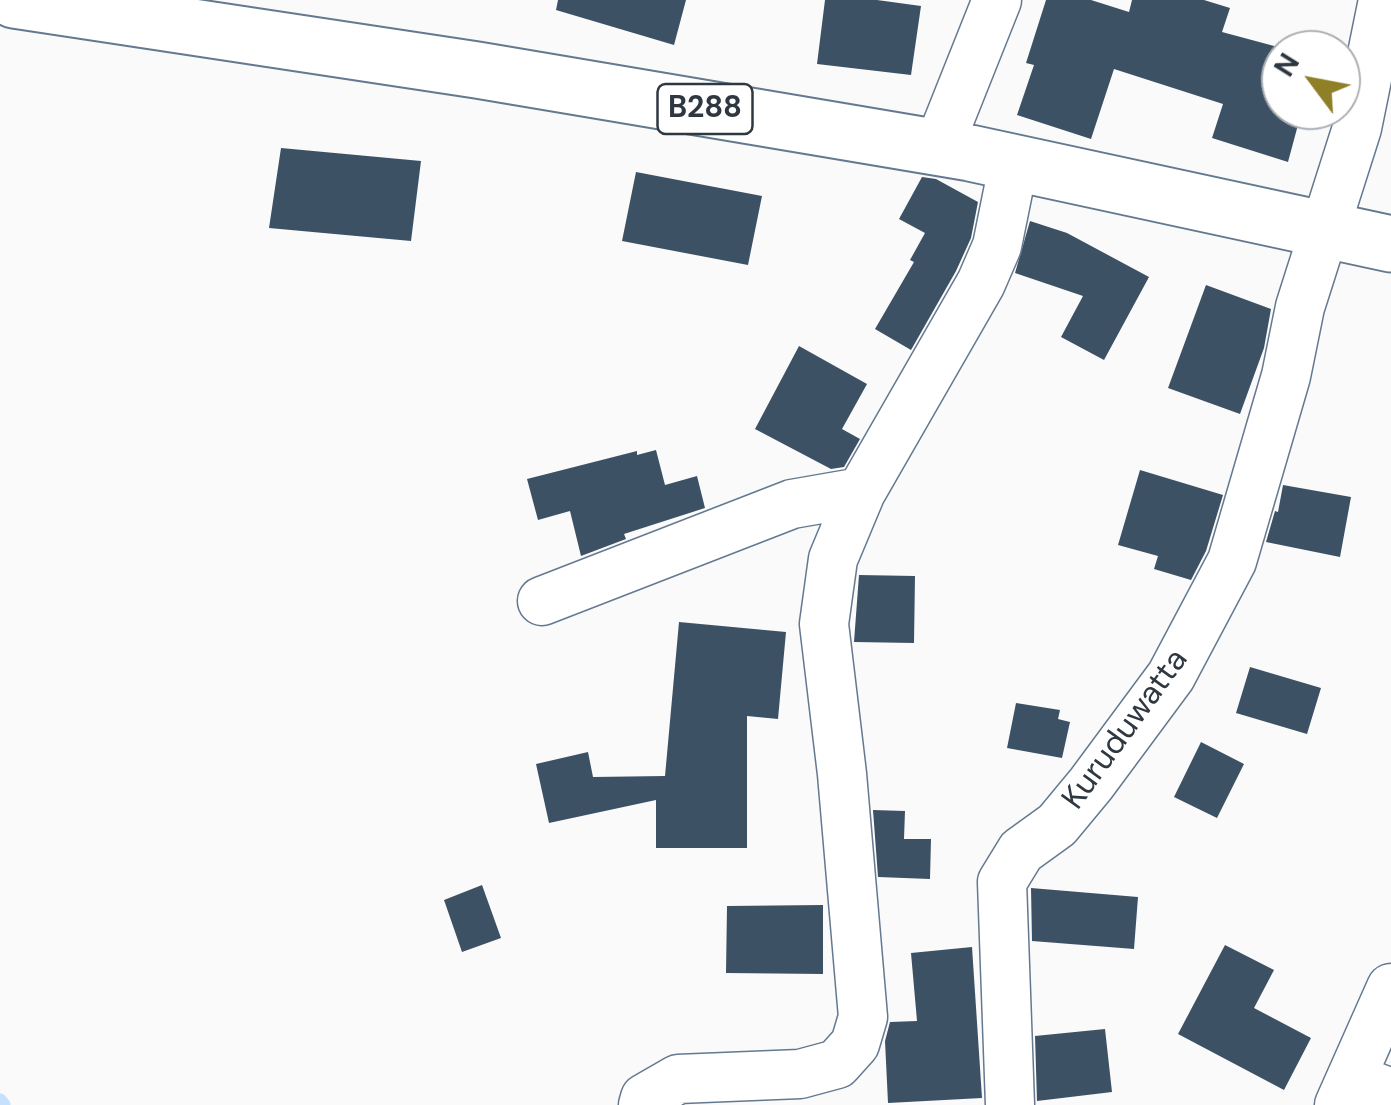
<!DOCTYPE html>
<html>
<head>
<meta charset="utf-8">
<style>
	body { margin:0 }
	#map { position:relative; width:1391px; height:1105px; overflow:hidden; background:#fafafa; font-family:"DM Sans",sans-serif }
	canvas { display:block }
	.north { position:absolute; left:1261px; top:30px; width:100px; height:100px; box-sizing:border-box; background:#fff; border:2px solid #acafb3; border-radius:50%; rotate:302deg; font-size:28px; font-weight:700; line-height:40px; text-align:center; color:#2f3841 }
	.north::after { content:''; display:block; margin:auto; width:35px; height:45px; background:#8f7f26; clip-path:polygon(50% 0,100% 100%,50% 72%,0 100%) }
</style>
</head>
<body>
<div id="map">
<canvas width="1391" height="1105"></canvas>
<div class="north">N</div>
</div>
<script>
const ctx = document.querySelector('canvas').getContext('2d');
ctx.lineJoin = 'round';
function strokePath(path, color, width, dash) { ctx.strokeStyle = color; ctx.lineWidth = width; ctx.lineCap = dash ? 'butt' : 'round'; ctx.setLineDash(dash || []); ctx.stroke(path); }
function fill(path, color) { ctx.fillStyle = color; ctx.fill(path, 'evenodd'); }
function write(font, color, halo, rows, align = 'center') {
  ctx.font = font + ' "DM Sans",sans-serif'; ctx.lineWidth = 10; ctx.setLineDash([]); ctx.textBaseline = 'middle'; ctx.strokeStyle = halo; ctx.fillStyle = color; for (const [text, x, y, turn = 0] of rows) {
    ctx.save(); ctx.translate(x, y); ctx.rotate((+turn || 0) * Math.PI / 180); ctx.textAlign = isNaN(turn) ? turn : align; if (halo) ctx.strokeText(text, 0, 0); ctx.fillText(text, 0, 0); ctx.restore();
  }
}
const stream = new Path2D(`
	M 0,1101 L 3,1105`);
const building = new Path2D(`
	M 558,0 L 686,0 L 674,45 L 556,10 Z
	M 825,0 L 877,0 L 921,6 L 911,75 L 817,64 Z
	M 1046,0 L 1091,0 L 1129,12 L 1132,0 L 1204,0 L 1230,8 L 1222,32 L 1289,50 L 1281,50 L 1281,110 L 1302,110 L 1288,162 L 1212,138 L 1223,104 L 1114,69 L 1091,139 L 1017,115 L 1034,65 L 1026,63 Z
	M 281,148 L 421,161 L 411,241 L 269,228 Z
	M 636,172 L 762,196 L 748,265 L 622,241 Z
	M 922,177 L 936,179 L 978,202 L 971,238 L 956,271 L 911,350 L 875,329 L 914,262 L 910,260 L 925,233 L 899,219 Z
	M 1030,221 L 1067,233 L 1149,277 L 1104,360 L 1061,337 L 1083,296 L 1015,273 Z
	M 1206,285 L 1271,309 L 1264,348 L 1240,414 L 1168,388 Z
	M 799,346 L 867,384 L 842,429 L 860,439 L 844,467 L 831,469 L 755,429 Z
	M 656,450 L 665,485 L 697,476 L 705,508 L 624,534 L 626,539 L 581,556 L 570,511 L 538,520 L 527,479 L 637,451 L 637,455 Z
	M 1140,470 L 1223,495 L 1206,551 L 1191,580 L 1154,569 L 1158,556 L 1118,545 Z
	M 1283,485 L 1351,497 L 1340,557 L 1266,542 L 1275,511 L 1278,512 Z
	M 859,575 L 915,576 L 914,643 L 854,642 Z
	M 679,622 L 786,632 L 778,719 L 747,716 L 747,848 L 656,848 L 656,800 L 549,823 L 536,764 L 588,752 L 593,777 L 665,776 Z
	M 1250,667 L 1321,688 L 1307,734 L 1236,713 Z
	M 1016,703 L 1060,710 L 1058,719 L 1070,722 L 1062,758 L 1007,748 Z
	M 1201,742 L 1244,764 L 1217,818 L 1174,797 Z
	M 873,810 L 905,811 L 904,839 L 931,839 L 930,879 L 878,877 Z
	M 482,885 L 501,938 L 462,952 L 444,900 Z
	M 1031,888 L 1138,897 L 1134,949 L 1032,941 Z
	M 823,905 L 823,974 L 726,973 L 727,906 Z
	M 1225,945 L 1274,970 L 1254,1008 L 1311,1038 L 1284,1090 L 1178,1034 Z
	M 972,947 L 982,1098 L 888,1103 L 885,1041 L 890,1022 L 917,1021 L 911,953 Z
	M 1105,1029 L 1112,1092 L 1037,1101 L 1035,1036 Z`);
const minor = new Path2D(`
	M 938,148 L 997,0
	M 542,601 L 792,504 L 861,492
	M 1352,1078 L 1391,1093
	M 643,1105 L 645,1098 L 678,1079 L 800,1074 L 837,1064 L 855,1044 L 863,1017 L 842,774 L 824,624 L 833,559 L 861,492 L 981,283 L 997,246 L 1014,162
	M 1010,1105 L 1002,882 L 1021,851 L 1057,825 L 1091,784 L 1171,676 L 1232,561 L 1286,376 L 1300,307 L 1357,128 L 1383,0
	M 1339,1105 L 1391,988`);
const major = new Path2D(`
	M 14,0 L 477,70 L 970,153 L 1391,244`);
const shields = [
	[705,109,95]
];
const shieldNames = [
	["B288",705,109]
];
const streetNames = [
	["Kuruduwatta",1126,730,-54]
];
strokePath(stream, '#c6e1fd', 15);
fill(building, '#3d5165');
strokePath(minor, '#64798f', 51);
strokePath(major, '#64798f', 59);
strokePath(minor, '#fff', 48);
strokePath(major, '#fff', 55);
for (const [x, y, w] of shields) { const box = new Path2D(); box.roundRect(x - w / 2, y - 25, w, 50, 8); ctx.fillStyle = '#fff'; ctx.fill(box); strokePath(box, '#2f3841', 2.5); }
write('bold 30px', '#2f3841', null, shieldNames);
write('32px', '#2f3841', '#fff', streetNames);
</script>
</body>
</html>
